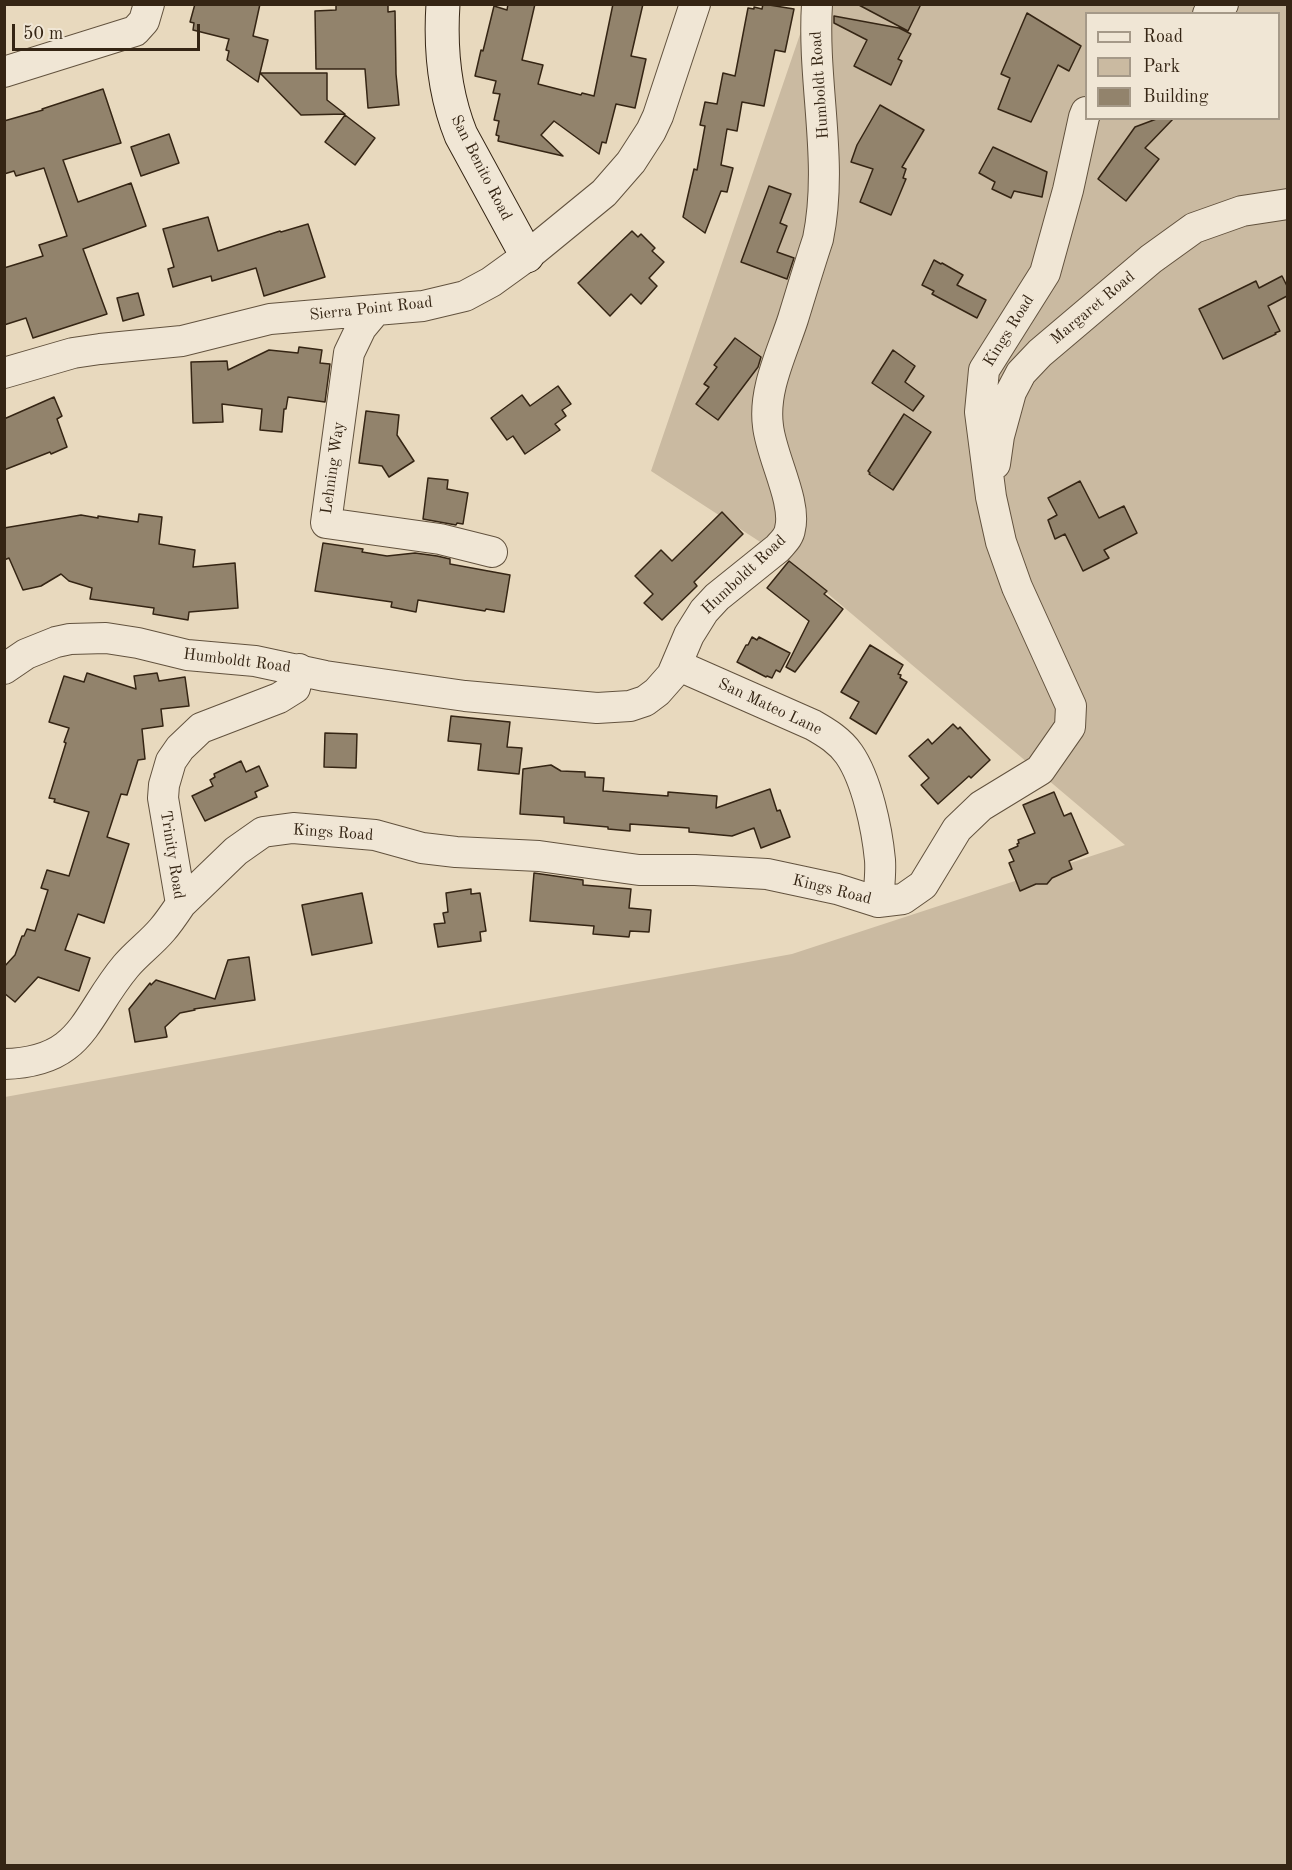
<!DOCTYPE html>
<html>
<head>
<meta charset="utf-8">
<style>
	body { margin:0 }
	#map { position:relative; width:1292px; height:1870px; overflow:hidden; background:#e8d9be; font-family:"Old Standard TT",serif }
	canvas { display:block }
	.frame { position:absolute; inset:0; border:6px solid #352514; pointer-events:none }
	.legend { position:absolute; left:1085px; top:12px; width:195px; height:108px; box-sizing:border-box; background:#f0e6d5; border:2px solid #a59988; margin:0; padding:8px 10px; list-style:none; font-size:18px; color:#352514 }
	.legend li { display:flex; align-items:center; gap:12px; height:30px }
	.legend b { width:30px; border:2px solid #a59988 }
	.scale { position:absolute; left:12px; top:24px; width:188px; height:27px; box-sizing:border-box; border:3px solid #352514; border-top:0; padding-left:8px; font-size:18px; line-height:21px; white-space:nowrap; color:#352514; -webkit-text-stroke:4px #f0e6d5; paint-order:stroke }
</style>
</head>
<body>
<div id="map">
<canvas width="1292" height="1870"></canvas>
<div class="frame"></div>
<ul class="legend">
<li><b style="height:8px;background:#f0e6d5"></b>Road</li>
<li><b style="height:16px;background:#cabaa1"></b>Park</li>
<li><b style="height:16px;background:#92836c"></b>Building</li>
</ul>
<div class="scale">50 m</div>
</div>
<script>
const ctx = document.querySelector('canvas').getContext('2d');
ctx.lineJoin = 'round';
function fill(path, color) { ctx.fillStyle = color; ctx.fill(path, 'evenodd'); }
function strokePath(path, color, width, dash) { ctx.strokeStyle = color; ctx.lineWidth = width; ctx.lineCap = dash ? 'butt' : 'round'; ctx.setLineDash(dash || []); ctx.stroke(path); }
function write(font, color, halo, rows, align = 'center') {
  ctx.font = font + ' "Old Standard TT",serif'; ctx.lineWidth = 4.5; ctx.setLineDash([]); ctx.textBaseline = 'middle'; ctx.strokeStyle = halo; ctx.fillStyle = color; for (const [text, x, y, turn = 0] of rows) {
    ctx.save(); ctx.translate(x, y); ctx.rotate((+turn || 0) * Math.PI / 180); ctx.textAlign = isNaN(turn) ? turn : align; if (halo) ctx.strokeText(text, 0, 0); ctx.fillText(text, 0, 0); ctx.restore();
  }
}
const green = new Path2D(`
	M 810,5 L 1287,5 L 1287,1865 L 5,1866 L 5,1097 L 792,954 L 1125,845 L 788,560 L 651,471 ZM 1086,14 L 1278,14 L 1278,118 L 1086,118 Z`);
const building = new Path2D(`
	M 195,4 L 260,4 L 253,36 L 268,40 L 260,73 L 327,73 L 327,100 L 345,114 L 301,115 L 260,73 L 258,82 L 227,60 L 229,51 L 226,50 L 229,39 L 193,30 L 194,23 L 190,22 Z
	M 336,4 L 388,4 L 388,12 L 395,11 L 396,74 L 399,105 L 368,108 L 365,69 L 316,69 L 315,11 L 336,10 Z
	M 508,4 L 535,4 L 522,60 L 543,65 L 538,84 L 581,95 L 582,93 L 594,96 L 613,4 L 643,4 L 631,56 L 646,59 L 635,108 L 616,104 L 606,143 L 602,142 L 599,154 L 554,121 L 541,135 L 563,156 L 498,141 L 499,136 L 496,135 L 499,121 L 494,120 L 500,94 L 493,93 L 496,81 L 475,76 L 481,50 L 483,51 L 494,6 L 507,10 Z
	M 763,4 L 794,9 L 785,52 L 775,50 L 764,106 L 742,102 L 737,131 L 727,129 L 721,165 L 733,168 L 727,192 L 721,191 L 705,233 L 683,217 L 694,169 L 697,170 L 705,126 L 700,125 L 705,102 L 717,104 L 723,73 L 735,76 L 748,8 L 754,9 L 754,7 L 762,9 Z
	M 857,4 L 921,4 L 908,31 Z
	M 1027,13 L 1081,46 L 1069,71 L 1058,65 L 1031,122 L 998,109 L 1010,78 L 1001,74 Z
	M 834,16 L 899,28 L 911,34 L 898,59 L 902,61 L 891,85 L 854,66 L 867,40 L 834,23 Z
	M 103,89 L 121,143 L 63,160 L 78,202 L 131,183 L 146,226 L 83,249 L 107,314 L 33,338 L 26,318 L 4,325 L 4,268 L 43,256 L 39,245 L 67,236 L 44,168 L 16,176 L 14,171 L 4,174 L 4,121 L 43,110 L 42,109 Z
	M 880,105 L 924,130 L 902,167 L 906,169 L 903,178 L 906,179 L 891,215 L 860,202 L 873,169 L 851,162 L 857,145 Z
	M 345,115 L 375,138 L 355,165 L 325,142 Z
	M 1159,118 L 1174,118 L 1145,148 L 1159,159 L 1126,201 L 1098,179 L 1135,127 Z
	M 169,134 L 179,163 L 141,176 L 131,147 Z
	M 993,147 L 1047,172 L 1042,197 L 1014,191 L 1011,198 L 992,189 L 995,182 L 979,173 Z
	M 769,186 L 791,194 L 780,223 L 787,226 L 777,252 L 794,258 L 787,279 L 741,262 Z
	M 208,217 L 218,251 L 280,231 L 281,232 L 308,224 L 325,277 L 264,296 L 256,268 L 212,281 L 211,276 L 173,287 L 168,269 L 174,267 L 163,229 Z
	M 632,231 L 638,237 L 641,234 L 655,248 L 652,251 L 664,262 L 649,278 L 657,286 L 641,304 L 631,294 L 610,316 L 578,283 Z
	M 934,260 L 941,264 L 942,263 L 963,275 L 957,285 L 986,300 L 977,318 L 932,294 L 934,291 L 922,285 Z
	M 1282,276 L 1287,286 L 1287,296 L 1268,306 L 1280,331 L 1275,333 L 1276,334 L 1223,359 L 1199,309 L 1256,281 L 1259,288 Z
	M 138,293 L 144,315 L 123,321 L 117,298 Z
	M 735,338 L 761,357 L 758,367 L 718,420 L 696,404 L 709,387 L 704,384 L 717,367 L 714,365 Z
	M 299,347 L 322,350 L 320,363 L 330,364 L 325,402 L 288,397 L 286,409 L 284,409 L 282,432 L 260,430 L 262,409 L 222,404 L 223,422 L 193,423 L 191,362 L 227,361 L 228,370 L 269,350 L 298,353 Z
	M 893,350 L 915,366 L 905,382 L 924,396 L 913,411 L 872,383 Z
	M 558,386 L 571,404 L 562,410 L 566,416 L 555,424 L 560,430 L 525,454 L 513,436 L 507,440 L 491,418 L 522,395 L 530,406 Z
	M 54,397 L 62,416 L 57,419 L 67,447 L 51,454 L 50,452 L 4,470 L 4,419 Z
	M 366,411 L 399,415 L 397,435 L 414,461 L 389,477 L 382,466 L 359,463 Z
	M 904,414 L 931,432 L 893,490 L 869,474 L 870,473 L 868,471 Z
	M 428,478 L 448,480 L 447,489 L 468,493 L 463,524 L 457,523 L 456,525 L 423,519 Z
	M 1080,481 L 1099,518 L 1124,506 L 1137,533 L 1104,550 L 1109,558 L 1083,571 L 1065,534 L 1055,539 L 1048,520 L 1057,515 L 1048,498 Z
	M 722,512 L 743,534 L 694,582 L 697,586 L 662,620 L 644,603 L 653,594 L 635,576 L 661,550 L 672,561 Z
	M 139,514 L 162,517 L 159,544 L 195,550 L 193,567 L 235,563 L 238,608 L 189,612 L 188,620 L 153,614 L 154,608 L 90,599 L 92,588 L 69,581 L 61,574 L 41,586 L 23,590 L 9,558 L 4,560 L 4,528 L 81,515 L 98,518 L 98,516 L 138,522 Z
	M 323,543 L 363,549 L 362,552 L 387,556 L 415,553 L 437,556 L 450,559 L 450,564 L 510,575 L 504,612 L 486,609 L 485,611 L 418,600 L 416,612 L 391,607 L 392,602 L 315,591 Z
	M 789,561 L 827,591 L 824,594 L 843,609 L 795,672 L 786,667 L 809,621 L 767,588 Z
	M 752,637 L 757,640 L 759,637 L 790,653 L 780,672 L 776,670 L 772,678 L 767,676 L 766,677 L 737,662 L 746,645 L 748,645 Z
	M 870,645 L 903,665 L 898,674 L 901,675 L 900,678 L 907,682 L 876,734 L 850,718 L 859,702 L 841,692 Z
	M 87,673 L 136,689 L 134,676 L 157,673 L 159,681 L 185,677 L 189,706 L 161,709 L 163,726 L 142,729 L 145,759 L 138,760 L 127,795 L 121,794 L 107,837 L 129,844 L 104,923 L 78,914 L 65,950 L 90,958 L 79,991 L 38,977 L 15,1002 L 4,993 L 4,967 L 15,955 L 22,936 L 24,936 L 27,929 L 35,931 L 48,890 L 41,888 L 47,870 L 69,876 L 89,812 L 54,802 L 55,799 L 49,798 L 66,743 L 64,742 L 69,728 L 49,722 L 64,676 L 84,682 Z
	M 451,716 L 510,722 L 507,747 L 522,748 L 519,774 L 478,770 L 481,744 L 448,741 Z
	M 953,724 L 958,729 L 960,727 L 990,760 L 971,778 L 969,776 L 938,804 L 921,785 L 929,778 L 909,756 L 928,739 L 932,744 Z
	M 325,733 L 357,734 L 356,768 L 324,767 Z
	M 241,761 L 246,772 L 259,766 L 268,786 L 255,792 L 257,797 L 205,821 L 192,796 L 213,786 L 210,780 L 215,777 L 214,774 Z
	M 551,765 L 561,771 L 585,772 L 585,777 L 604,778 L 603,791 L 668,796 L 668,792 L 717,796 L 716,808 L 770,789 L 777,811 L 780,810 L 790,837 L 761,848 L 754,828 L 732,836 L 689,832 L 689,828 L 630,824 L 630,831 L 608,829 L 608,827 L 564,823 L 564,817 L 520,814 L 523,769 Z
	M 1054,792 L 1064,816 L 1071,813 L 1088,853 L 1069,861 L 1072,869 L 1052,878 L 1047,884 L 1036,884 L 1020,891 L 1009,863 L 1014,861 L 1009,850 L 1018,846 L 1017,844 L 1019,843 L 1018,840 L 1035,833 L 1023,805 Z
	M 534,873 L 583,880 L 583,885 L 631,889 L 629,908 L 651,910 L 649,932 L 630,931 L 629,937 L 593,934 L 594,926 L 530,921 Z
	M 471,889 L 471,894 L 480,893 L 486,931 L 480,932 L 481,941 L 438,947 L 434,924 L 445,923 L 443,913 L 448,912 L 446,893 Z
	M 362,893 L 372,943 L 312,955 L 302,905 Z
	M 249,957 L 255,1000 L 194,1009 L 195,1010 L 180,1013 L 165,1027 L 167,1037 L 135,1042 L 129,1009 L 150,983 L 151,985 L 156,980 L 215,999 L 228,960 Z`);
const street = new Path2D(`
	M 1208,14 L 1223,4
	M 4,72 L 135,31 L 144,21 L 149,4
	M 376,310 L 361,328 L 349,353 L 326,523 L 440,539 L 492,552
	M 4,373 L 73,353 L 100,349 L 182,341 L 270,319 L 423,306 L 465,296 L 491,282 L 527,256 L 604,193 L 631,162 L 651,131 L 658,116 L 695,4
	M 995,464 L 999,436 L 1011,392 L 1021,373 L 1040,353 L 1151,259 L 1194,228 L 1242,211 L 1288,204
	M 677,665 L 813,725 C 827,733 840,741 849,754 C 867,780 877,829 880,860 C 881,874 879,888 878,902
	M 4,669 L 26,654 L 56,642 L 70,639 L 106,638 L 138,643 L 187,655 L 255,661 L 325,676 L 465,696 L 597,708 L 630,706 L 645,701 L 657,692 L 672,675 L 689,635 L 704,611 L 717,597 L 778,548 C 783,542 789,537 790,529 C 797,502 771,456 768,426 C 763,390 782,353 793,319 C 801,293 809,266 818,239 C 834,161 812,83 817,4
	M 181,904 L 236,851 L 263,832 L 293,828 L 375,835 L 422,848 L 456,852 L 539,856 L 639,870 L 695,870 L 767,874 L 837,889 L 878,902 L 903,899 L 923,885 L 957,829 L 981,806 L 1040,770 L 1070,727 L 1071,706 L 1017,587 L 1001,542 L 991,497 L 980,412 L 984,370 L 1045,273 L 1068,190 L 1084,117 L 1086,112
	M 4,1064 C 84,1062 84,1016 126,966 C 137,953 151,943 162,930 C 169,922 175,913 181,904 L 163,798 L 164,785 L 171,761 L 180,748 L 201,728 L 279,698 L 295,688 L 299,669`);
const secondary = new Path2D(`
	M 443,4 C 440,50 444,93 461,135 L 527,256`);
const streetNames = [
	["Humboldt Road",820,85,-94],
	["San Benito Road",481,168,63],
	["Margaret Road",1093,308,-40],
	["Sierra Point Road",371,309,-6],
	["Kings Road",1009,331,-58],
	["Lehning Way",333,468,-82],
	["Humboldt Road",744,575,-43],
	["Humboldt Road",237,661,7],
	["San Mateo Lane",770,707,25],
	["Kings Road",333,833,4],
	["Trinity Road",172,855,81],
	["Kings Road",832,890,14]
];
fill(green, '#cabaa1');
fill(building, '#92836c');
strokePath(building, '#352514', 1.5);
strokePath(street, '#62523e', 32);
strokePath(secondary, '#352514', 35);
strokePath(street, '#f0e6d5', 30);
strokePath(secondary, '#f0e6d5', 33);
write('16px', '#352514', '#f0e6d5', streetNames);
</script>
</body>
</html>
